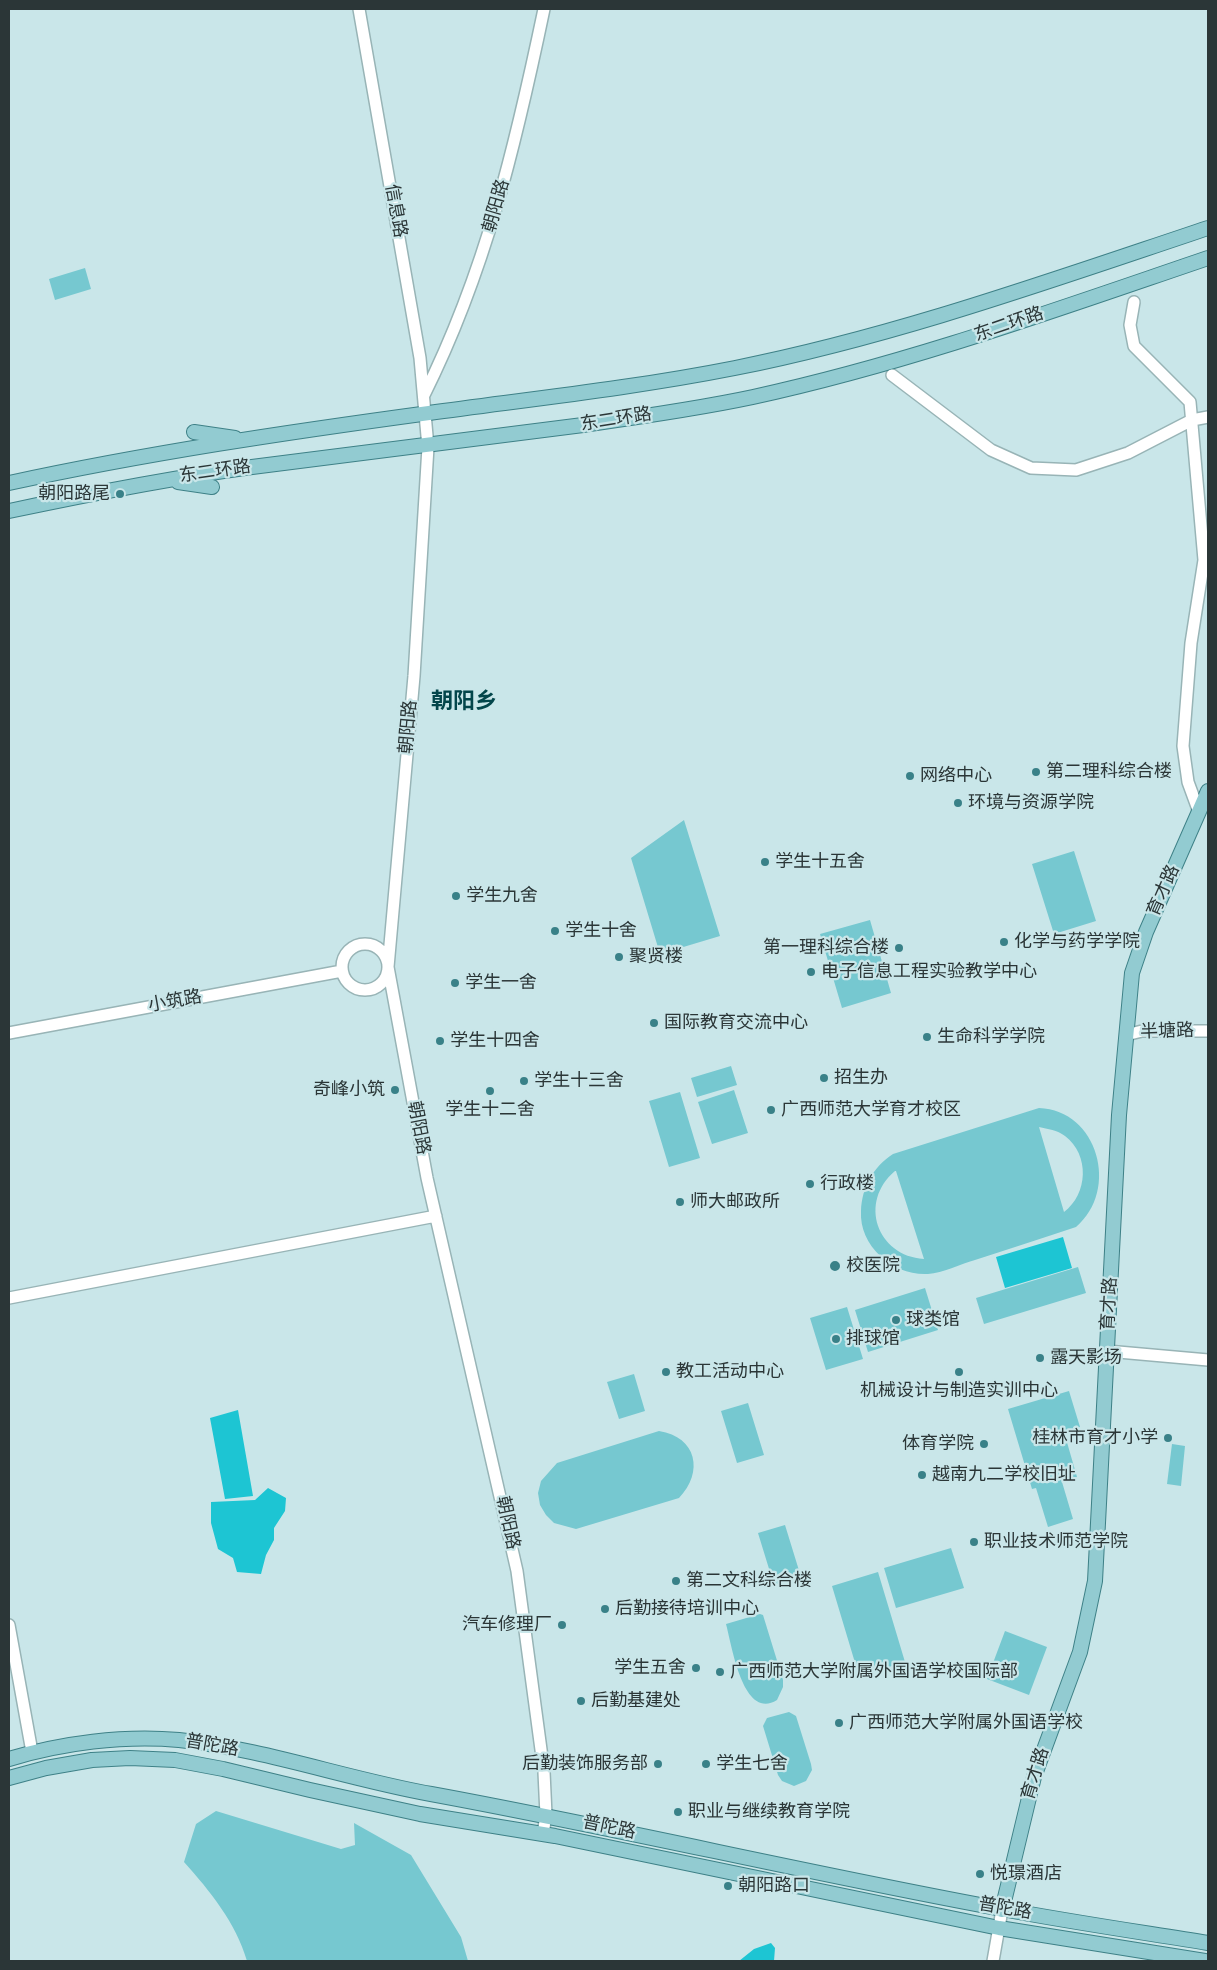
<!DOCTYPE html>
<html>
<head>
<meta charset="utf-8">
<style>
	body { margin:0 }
	#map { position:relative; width:1217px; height:1970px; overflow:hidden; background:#c9e6e9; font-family:Poppins,sans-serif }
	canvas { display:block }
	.frame { position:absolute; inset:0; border:10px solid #2b3637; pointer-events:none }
</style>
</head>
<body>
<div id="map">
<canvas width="1217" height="1970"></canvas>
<div class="frame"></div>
</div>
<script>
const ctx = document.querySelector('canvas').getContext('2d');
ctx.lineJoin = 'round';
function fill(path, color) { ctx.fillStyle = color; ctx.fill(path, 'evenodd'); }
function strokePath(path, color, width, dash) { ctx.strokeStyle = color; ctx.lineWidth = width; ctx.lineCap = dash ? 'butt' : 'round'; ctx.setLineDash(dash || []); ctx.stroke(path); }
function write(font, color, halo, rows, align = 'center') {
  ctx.font = font + ' Poppins,"Noto Sans SC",sans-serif'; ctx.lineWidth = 4.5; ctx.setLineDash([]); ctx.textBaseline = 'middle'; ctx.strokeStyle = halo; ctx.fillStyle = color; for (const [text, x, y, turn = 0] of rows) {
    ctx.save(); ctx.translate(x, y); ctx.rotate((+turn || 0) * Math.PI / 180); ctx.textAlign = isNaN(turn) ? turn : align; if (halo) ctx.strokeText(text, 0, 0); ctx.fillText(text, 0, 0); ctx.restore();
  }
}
const green = new Path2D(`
	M 85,268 L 91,289 L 55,300 L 49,279 Z
	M 684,820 L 720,936 L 660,954 L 631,858 Z
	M 1074,851 L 1096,921 L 1054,934 L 1032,864 Z
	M 870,920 L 891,993 L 842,1008 L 820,934 Z
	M 731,1066 L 737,1085 L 697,1097 L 691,1078 Z
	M 734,1090 L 748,1133 L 712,1144 L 698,1102 Z
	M 680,1092 L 700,1158 L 669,1167 L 649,1101 Z
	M 1039,1108 C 1098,1110 1120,1190 1076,1227 C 1043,1238 1009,1249 975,1260 C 960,1264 943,1273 928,1274 C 894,1276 859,1247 861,1211 C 862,1187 873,1167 893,1154 ZM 1039,1127 C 1048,1129 1057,1130 1065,1136 C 1090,1155 1088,1194 1064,1212 ZM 895,1171 L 896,1171 L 924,1259 C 877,1256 858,1202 895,1171 Z
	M 1078,1267 L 1086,1293 L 984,1324 L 976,1298 Z
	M 925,1288 L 938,1330 L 868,1352 L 855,1310 Z
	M 847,1307 L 863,1359 L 826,1370 L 810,1318 Z
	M 634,1374 L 645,1411 L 619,1419 L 607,1382 Z
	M 1069,1391 L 1080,1427 L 1064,1432 L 1077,1477 L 1062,1482 L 1073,1519 L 1048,1527 L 1036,1488 L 1032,1489 L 1008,1409 Z
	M 748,1403 L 764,1455 L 737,1463 L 721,1411 Z
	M 659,1431 C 697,1437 704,1472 679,1498 L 576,1529 L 554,1523 L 546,1515 L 540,1505 L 538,1493 L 541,1481 L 557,1463 Z
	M 1172,1444 L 1185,1446 L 1181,1486 L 1167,1484 Z
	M 785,1525 L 801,1577 L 774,1585 L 758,1533 Z
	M 951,1548 L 964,1588 L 896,1608 L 884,1568 Z
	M 878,1572 L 905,1662 L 859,1676 L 832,1586 Z
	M 760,1614 L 763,1615 L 783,1680 L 783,1687 L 777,1700 C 743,1721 732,1646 726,1624 Z
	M 1005,1631 L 1047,1647 L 1029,1695 L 987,1679 Z
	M 789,1712 L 796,1716 L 811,1764 L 812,1770 L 806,1781 L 794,1786 L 782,1781 L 778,1775 L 763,1726 L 767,1718 Z
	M 216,1811 L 341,1849 L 355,1845 L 354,1823 L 411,1855 L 461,1937 L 468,1961 L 247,1961 C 236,1923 210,1891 184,1862 L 196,1824 Z`);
const water = new Path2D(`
	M 1063,1237 L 1072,1268 L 1005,1288 L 996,1257 Z
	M 238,1410 L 253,1496 L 225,1499 L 210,1418 Z
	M 268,1488 L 286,1498 L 285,1511 L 274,1528 L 274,1540 L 266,1555 L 261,1574 L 237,1572 L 233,1558 L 218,1549 L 211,1523 L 211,1502 L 255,1500 Z
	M 771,1943 L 775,1948 L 774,1961 L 739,1961 L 754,1949 Z`);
const minor = new Path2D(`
	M 359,9 L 420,358 L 428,447 L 414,676 L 388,967 L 427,1178 L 517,1571 L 544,1772 L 546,1815 L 543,1834
	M 1134,302 L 1130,325 L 1134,346 L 1190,402 L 1204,560 L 1191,643 L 1183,746 L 1188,782 L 1199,812
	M 892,375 L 991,450 L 1031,468 L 1076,470 L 1128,453 L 1192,420 L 1208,417
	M 424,395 C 486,271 516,143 544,9
	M342 967a23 23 0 1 1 46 0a23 23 0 1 1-46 0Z
	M 9,1033 L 342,971
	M 1126,1035 L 1142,1031 L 1208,1031
	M 9,1298 L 436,1216
	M 1107,1351 L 1208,1360
	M 9,1625 L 32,1752
	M 993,1961 L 1002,1910`);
const major = new Path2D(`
	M 194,432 L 235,438
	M 178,482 L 212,487
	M 9,483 C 147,453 289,432 429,413 C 531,399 634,388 735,368 C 896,336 1052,280 1208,228
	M 9,511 C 89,494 170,478 252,467 C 362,452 473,440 583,425 C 640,417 697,409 753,397 C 909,363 1058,309 1208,258
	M 9,1759 C 62,1743 123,1735 179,1740 C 264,1749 347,1779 431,1794 C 622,1829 811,1874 1002,1909 C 1071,1922 1140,1932 1208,1943
	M 9,1778 L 46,1768 L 92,1760 L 130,1758 L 175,1760 L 223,1769 L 310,1790 L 420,1814 L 555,1836 L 999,1928 L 1205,1961
	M 1002,1910 L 1034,1777 L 1080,1652 L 1095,1581 L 1119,1115 L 1132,973 L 1146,932 L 1208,791`);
const markers = [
	[120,494,5,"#398188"],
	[1036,772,5,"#398188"],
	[910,776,5,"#398188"],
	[958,803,5,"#398188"],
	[765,862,5,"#398188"],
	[456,896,5,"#398188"],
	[555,931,5,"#398188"],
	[1004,942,5,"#398188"],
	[899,948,5,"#398188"],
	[619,957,5,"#398188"],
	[811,972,5,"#398188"],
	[455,983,5,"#398188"],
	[654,1023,5,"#398188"],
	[927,1037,5,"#398188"],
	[440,1041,5,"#398188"],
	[824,1078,5,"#398188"],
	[524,1081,5,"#398188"],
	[395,1090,5,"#398188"],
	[490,1091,5,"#398188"],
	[771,1110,5,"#398188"],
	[810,1184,5,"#398188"],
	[680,1202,5,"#398188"],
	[835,1266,6,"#398188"],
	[896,1320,5,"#398188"],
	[836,1339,5,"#398188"],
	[1040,1358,5,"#398188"],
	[666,1372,5,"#398188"],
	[959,1372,5,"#398188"],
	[1168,1438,5,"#398188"],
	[984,1444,5,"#398188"],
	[922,1475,5,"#398188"],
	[974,1542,5,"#398188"],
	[676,1581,5,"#398188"],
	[605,1609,5,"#398188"],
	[562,1625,5,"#398188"],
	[696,1668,5,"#398188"],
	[720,1672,5,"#398188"],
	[581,1701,5,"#398188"],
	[839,1723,5,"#398188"],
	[658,1764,5,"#398188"],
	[706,1764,5,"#398188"],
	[678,1812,5,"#398188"],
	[980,1874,5,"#398188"],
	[728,1886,5,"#398188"]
];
const streetNames = [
	["朝阳路",497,206,-74],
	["信息路",395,211,80],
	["东二环路",1009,325,-19],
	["东二环路",616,420,-9],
	["东二环路",215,472,-8],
	["朝阳路",409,727,-85],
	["育才路",1164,891,-66],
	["小筑路",175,1002,-10],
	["半塘路",1167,1032,-2],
	["朝阳路",418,1128,79],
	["育才路",1110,1304,-87],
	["朝阳路",507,1523,78],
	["普陀路",212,1746,10],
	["育才路",1036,1774,-73],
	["普陀路",609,1828,12],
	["普陀路",1005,1909,10]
];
const poiNames = [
	["朝阳路尾",110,494,"right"],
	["第二理科综合楼",1046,772],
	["网络中心",920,776],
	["环境与资源学院",968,803],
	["学生十五舍",775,862],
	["学生九舍",466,896],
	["学生十舍",565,931],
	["化学与药学学院",1014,942],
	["第一理科综合楼",889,948,"right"],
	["聚贤楼",629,957],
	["电子信息工程实验教学中心",821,972],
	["学生一舍",465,983],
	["国际教育交流中心",664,1023],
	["生命科学学院",937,1037],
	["学生十四舍",450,1041],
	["招生办",834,1078],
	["学生十三舍",534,1081],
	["奇峰小筑",385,1090,"right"],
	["学生十二舍",490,1110,"center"],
	["广西师范大学育才校区",781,1110],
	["行政楼",820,1184],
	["师大邮政所",690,1202],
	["校医院",846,1266],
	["球类馆",906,1320],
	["排球馆",846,1339],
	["露天影场",1050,1358],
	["教工活动中心",676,1372],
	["机械设计与制造实训中心",959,1391,"center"],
	["桂林市育才小学",1158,1438,"right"],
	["体育学院",974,1444,"right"],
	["越南九二学校旧址",932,1475],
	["职业技术师范学院",984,1542],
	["第二文科综合楼",686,1581],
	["后勤接待培训中心",615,1609],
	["汽车修理厂",552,1625,"right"],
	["学生五舍",686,1668,"right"],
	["广西师范大学附属外国语学校国际部",730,1672],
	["后勤基建处",591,1701],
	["广西师范大学附属外国语学校",849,1723],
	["后勤装饰服务部",648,1764,"right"],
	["学生七舍",716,1764],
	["职业与继续教育学院",688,1812],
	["悦璟酒店",990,1874],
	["朝阳路口",738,1886]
];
const districtNames = [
	["朝阳乡",464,702]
];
fill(green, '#76c8d0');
fill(water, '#1dc5d3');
strokePath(minor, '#98b4b6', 14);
strokePath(major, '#3e8187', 16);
strokePath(minor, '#fff', 11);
strokePath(major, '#92cbd1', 14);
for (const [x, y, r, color] of markers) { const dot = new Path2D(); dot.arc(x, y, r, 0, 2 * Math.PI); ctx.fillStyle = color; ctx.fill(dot); strokePath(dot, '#c9e6e9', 2); }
write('18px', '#2b3637', '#c9e6e9', streetNames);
write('18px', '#2b3637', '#c9e6e9', poiNames, 'left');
write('bold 22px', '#03464b', '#c9e6e9', districtNames);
</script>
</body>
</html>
